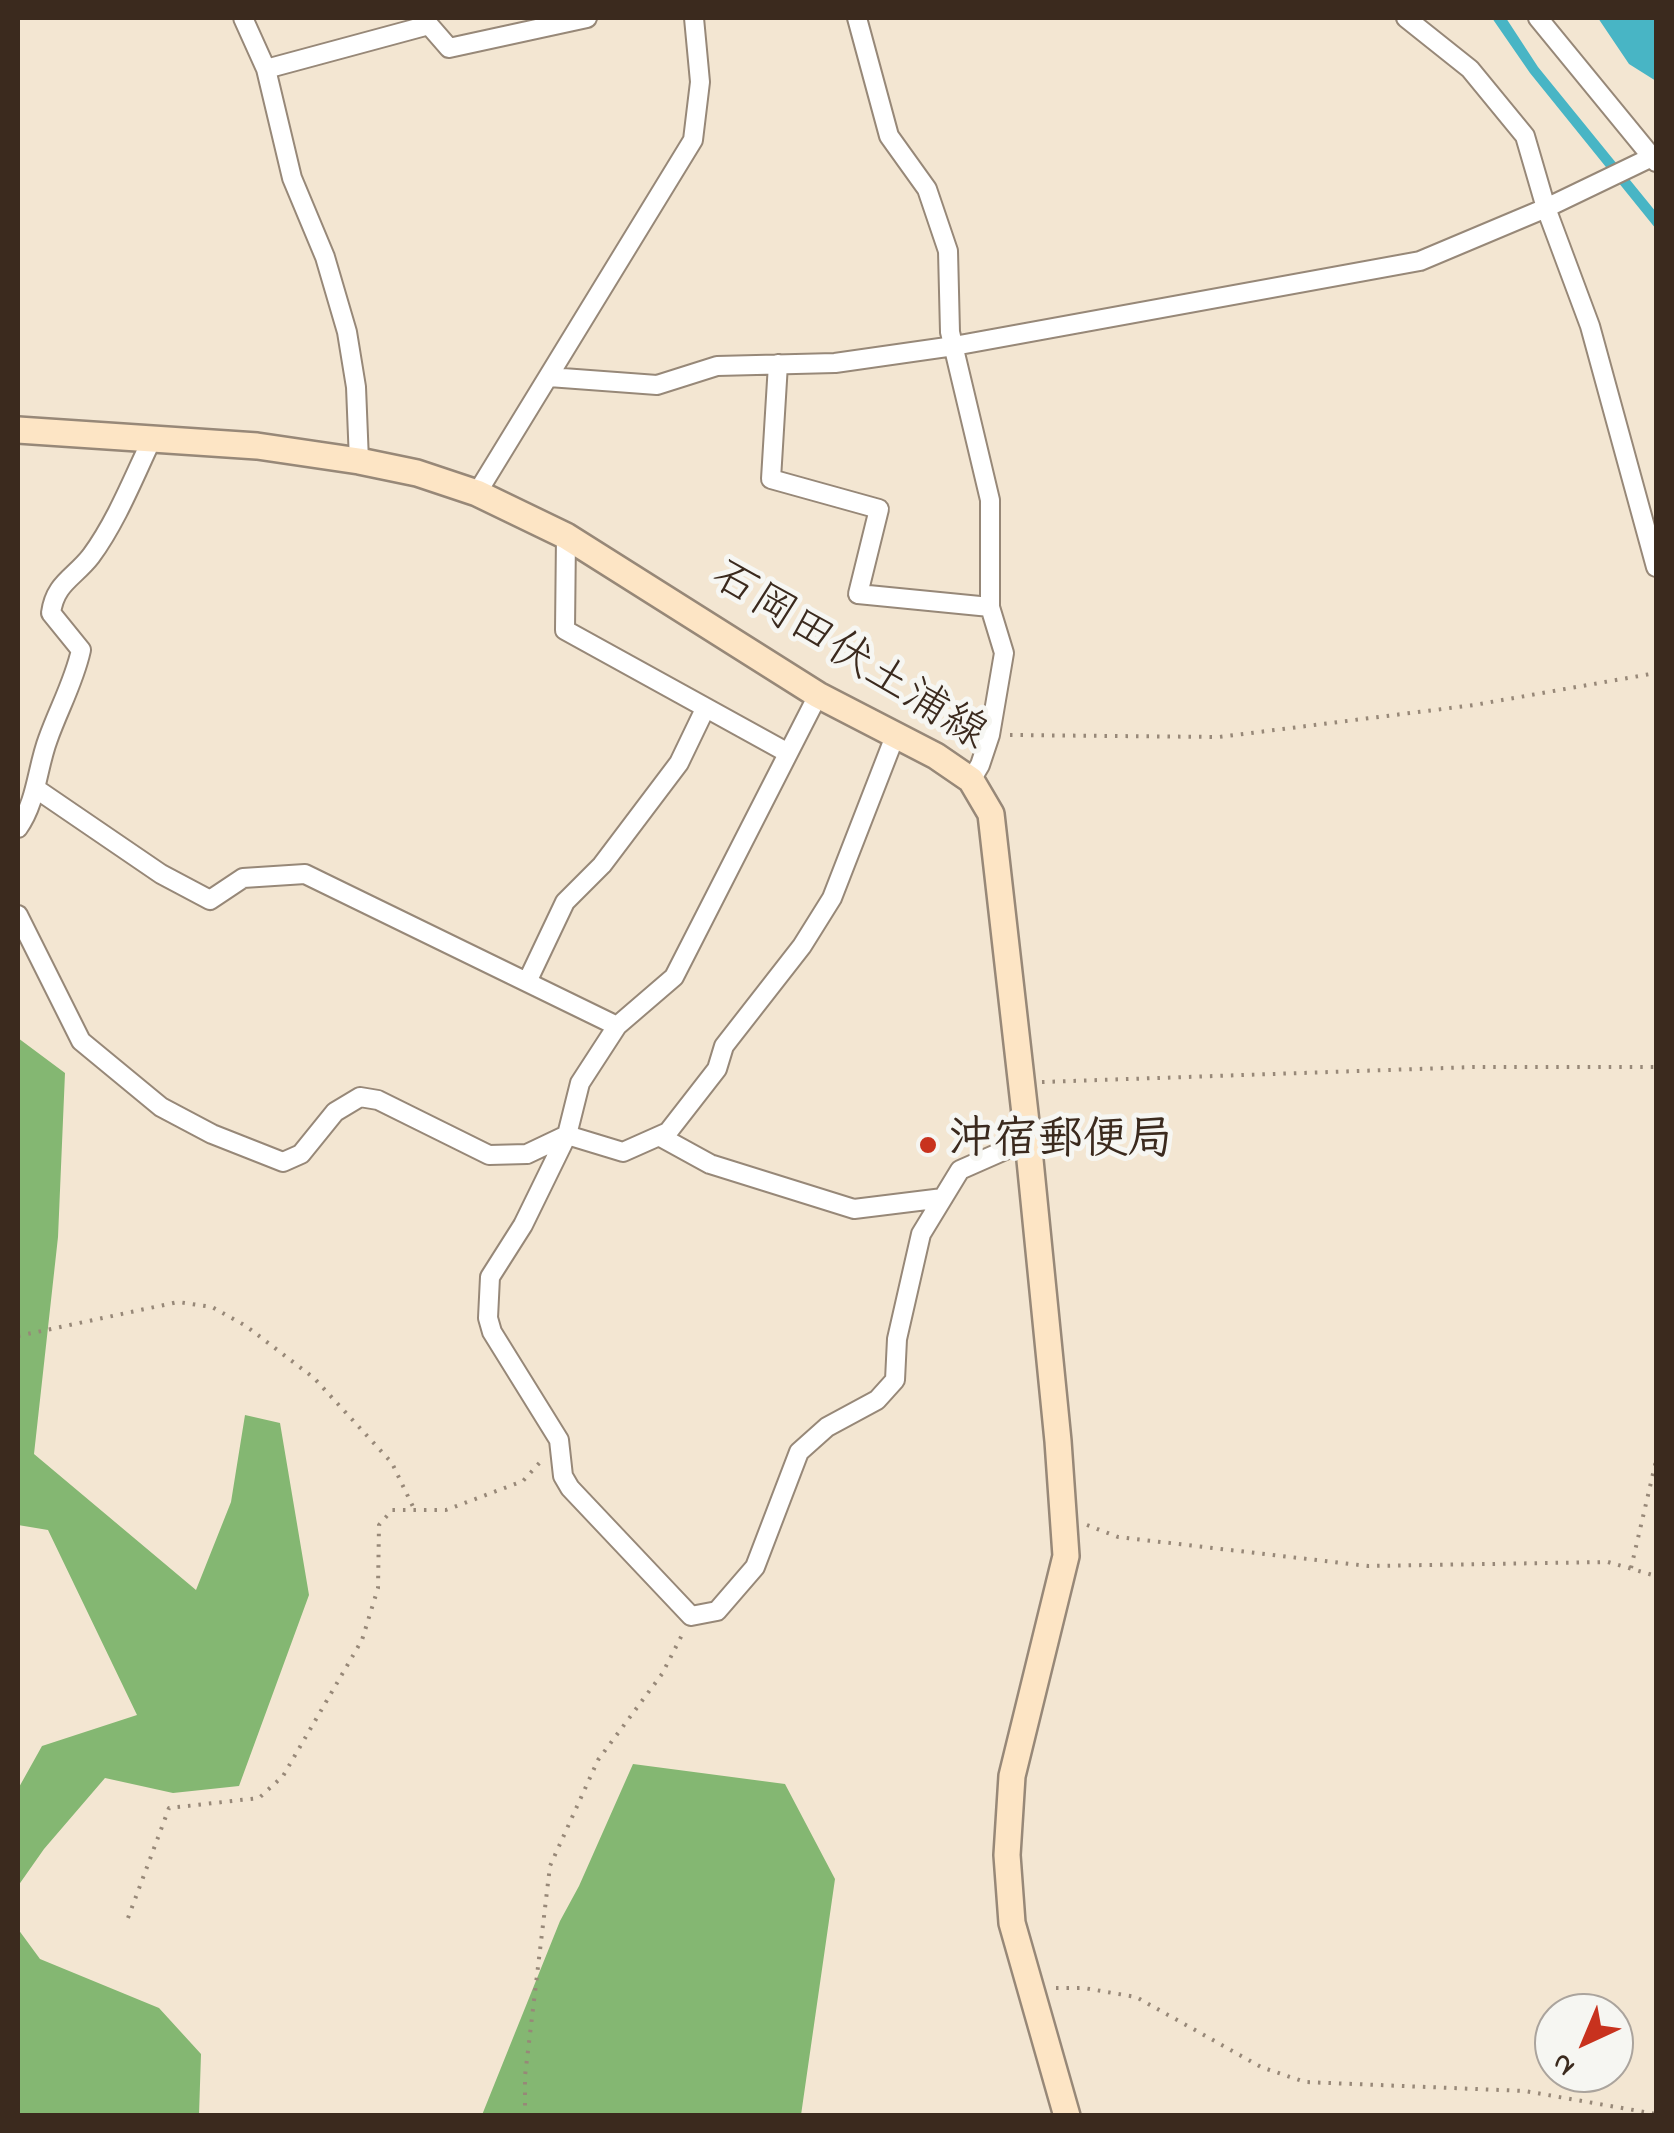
<!DOCTYPE html>
<html>
<head>
<meta charset="utf-8">
<style>
	body { margin:0 }
	#map { position:relative; width:1674px; height:2133px; overflow:hidden; background:#f3e6d2; font-family:"Indie Flower",sans-serif }
	canvas { display:block }
	.frame { position:absolute; inset:0; border:20px solid #3b2a1e; pointer-events:none }
	.north { position:absolute; left:1534px; top:1993px; width:100px; height:100px; box-sizing:border-box; background:#f6f6f2; border:2px solid #aba49d; border-radius:50%; rotate:224deg; font-size:28px; font-weight:700; line-height:40px; text-align:center; color:#3b2a1e }
	.north::after { content:''; display:block; margin:auto; width:35px; height:45px; background:#c8321e; clip-path:polygon(50% 0,100% 100%,50% 72%,0 100%) }
</style>
</head>
<body>
<div id="map">
<canvas width="1674" height="2133"></canvas>
<div class="frame"></div>
<div class="north">N</div>
</div>
<script>
const ctx = document.querySelector('canvas').getContext('2d');
ctx.lineJoin = 'round';
function fill(path, color) { ctx.fillStyle = color; ctx.fill(path, 'evenodd'); }
function strokePath(path, color, width, dash) { ctx.strokeStyle = color; ctx.lineWidth = width; ctx.lineCap = dash ? 'butt' : 'round'; ctx.setLineDash(dash || []); ctx.stroke(path); }
function write(font, color, halo, rows, align = 'center') {
  ctx.font = font + ' "Indie Flower","Klee One",sans-serif'; ctx.lineWidth = 10; ctx.setLineDash([]); ctx.textBaseline = 'middle'; ctx.strokeStyle = halo; ctx.fillStyle = color; for (const [text, x, y, turn = 0] of rows) {
    ctx.save(); ctx.translate(x, y); ctx.rotate((+turn || 0) * Math.PI / 180); ctx.textAlign = isNaN(turn) ? turn : align; if (halo) ctx.strokeText(text, 0, 0); ctx.fillText(text, 0, 0); ctx.restore();
  }
}
const forest = new Path2D(`
	M 18,1038 L 65,1073 L 58,1237 L 34,1454 L 196,1590 L 231,1502 L 245,1415 L 280,1423 L 309,1595 L 239,1786 L 173,1793 L 105,1778 L 44,1849 L 18,1886 L 18,1789 L 42,1746 L 137,1715 L 48,1530 L 18,1525 Z
	M 633,1764 L 785,1784 L 835,1879 L 801,2115 L 482,2115 L 560,1921 L 579,1886 Z
	M 18,1929 L 40,1959 L 159,2008 L 201,2054 L 199,2115 L 18,2115 Z`);
const water = new Path2D(`
	M 1492,18 L 1506,18 L 1538,67 L 1656,212 L 1656,229 L 1530,73 Z
	M 1598,18 L 1656,18 L 1656,81 L 1629,64 Z`);
const path = new Path2D(`
	M 1010,735 L 1219,737 L 1474,705 L 1656,673
	M 1042,1082 L 1474,1067 L 1656,1067
	M 18,1336 L 178,1302 L 212,1307 L 246,1326 L 314,1378 L 392,1463 L 415,1511
	M 1087,1525 L 1118,1537 L 1368,1566 L 1608,1562 L 1656,1576
	M 1631,1568 L 1656,1461
	M 128,1918 L 169,1808 L 259,1798 L 283,1776 L 362,1640 L 378,1588 L 379,1525 L 392,1510 L 446,1510 L 523,1481 L 543,1459
	M 1056,1988 L 1084,1988 L 1136,1997 L 1261,2067 L 1305,2082 L 1525,2091 L 1656,2114
	M 525,2116 L 525,2076 L 550,1866 L 598,1760 L 662,1674 L 683,1633`);
const minor = new Path2D(`
	M 243,18 L 266,69 L 292,178 L 325,257 L 347,332 L 356,387 L 359,461
	M 857,18 L 889,136 L 927,189 L 948,251 L 950,332 L 990,500 L 990,607 L 1004,653 L 990,735 L 980,765 L 971,780
	M 1406,18 L 1470,69 L 1525,136 L 1546,208 L 1590,326 L 1656,567
	M 1538,18 L 1656,162
	M 266,69 L 429,25 L 449,48 L 587,18
	M 778,364 L 771,479 L 879,509 L 858,594 L 990,607
	M 549,377 L 657,385 L 717,366 L 835,363 L 954,346 L 1420,261 L 1546,208 L 1652,157
	M 477,493 L 693,140 L 700,82 L 694,18
	M 566,536 L 565,630 L 788,753
	M 818,695 L 674,977 L 617,1026 L 580,1083 L 567,1135 L 523,1225 L 490,1277 L 488,1318 L 492,1332 L 559,1440 L 563,1476 L 570,1488 L 691,1616 L 717,1611 L 755,1567 L 799,1452 L 827,1427 L 877,1400 L 895,1380 L 897,1339 L 921,1234 L 960,1170 L 1028,1140
	M 35,788 L 161,874 L 210,900 L 243,878 L 305,874 L 617,1026
	M 18,828 C 37,801 37,768 48,739 C 59,708 74,682 81,650 L 51,613 C 55,583 74,578 91,556 C 116,522 133,479 151,441
	M 18,915 L 81,1041 L 161,1107 L 212,1134 L 283,1162 L 301,1154 L 335,1112 L 360,1097 L 378,1100 L 489,1155 L 527,1154 L 567,1135 L 623,1152 L 668,1132 L 717,1069 L 724,1046 L 802,946 L 832,898 L 895,736
	M 527,982 L 565,902 L 602,865 L 679,763 L 705,709
	M 659,1136 L 710,1164 L 854,1209 L 943,1198`);
const secondary = new Path2D(`
	M 18,430 L 257,446 L 359,461 L 417,473 L 477,493 L 566,536 L 818,695 L 936,756 L 971,780 L 991,814 L 1028,1140 L 1058,1441 L 1066,1556 L 1012,1776 L 1007,1855 L 1012,1923 L 1067,2116`);
const markers = [
	[928,1145,10,"#c8321e"]
];
const streetNames = [
	["石岡田伏土浦線",847,659,32]
];
const poiNames = [
	["沖宿郵便局",948,1145]
];
fill(forest, '#84b772');
fill(water, '#48b5c5');
strokePath(minor, '#978878', 22);
strokePath(secondary, '#978878', 30);
strokePath(path, '#978878', 4, [2.5, 8]);
strokePath(minor, '#fff', 18);
strokePath(secondary, '#fde5c5', 25);
for (const [x, y, r, color] of markers) { const dot = new Path2D(); dot.arc(x, y, r, 0, 2 * Math.PI); ctx.fillStyle = color; ctx.fill(dot); strokePath(dot, '#f6f6f2', 4); }
write('45px', '#3b2a1e', '#f6f6f2', streetNames);
write('bold 45px', '#3b2a1e', '#f6f6f2', poiNames, 'left');
</script>
</body>
</html>
